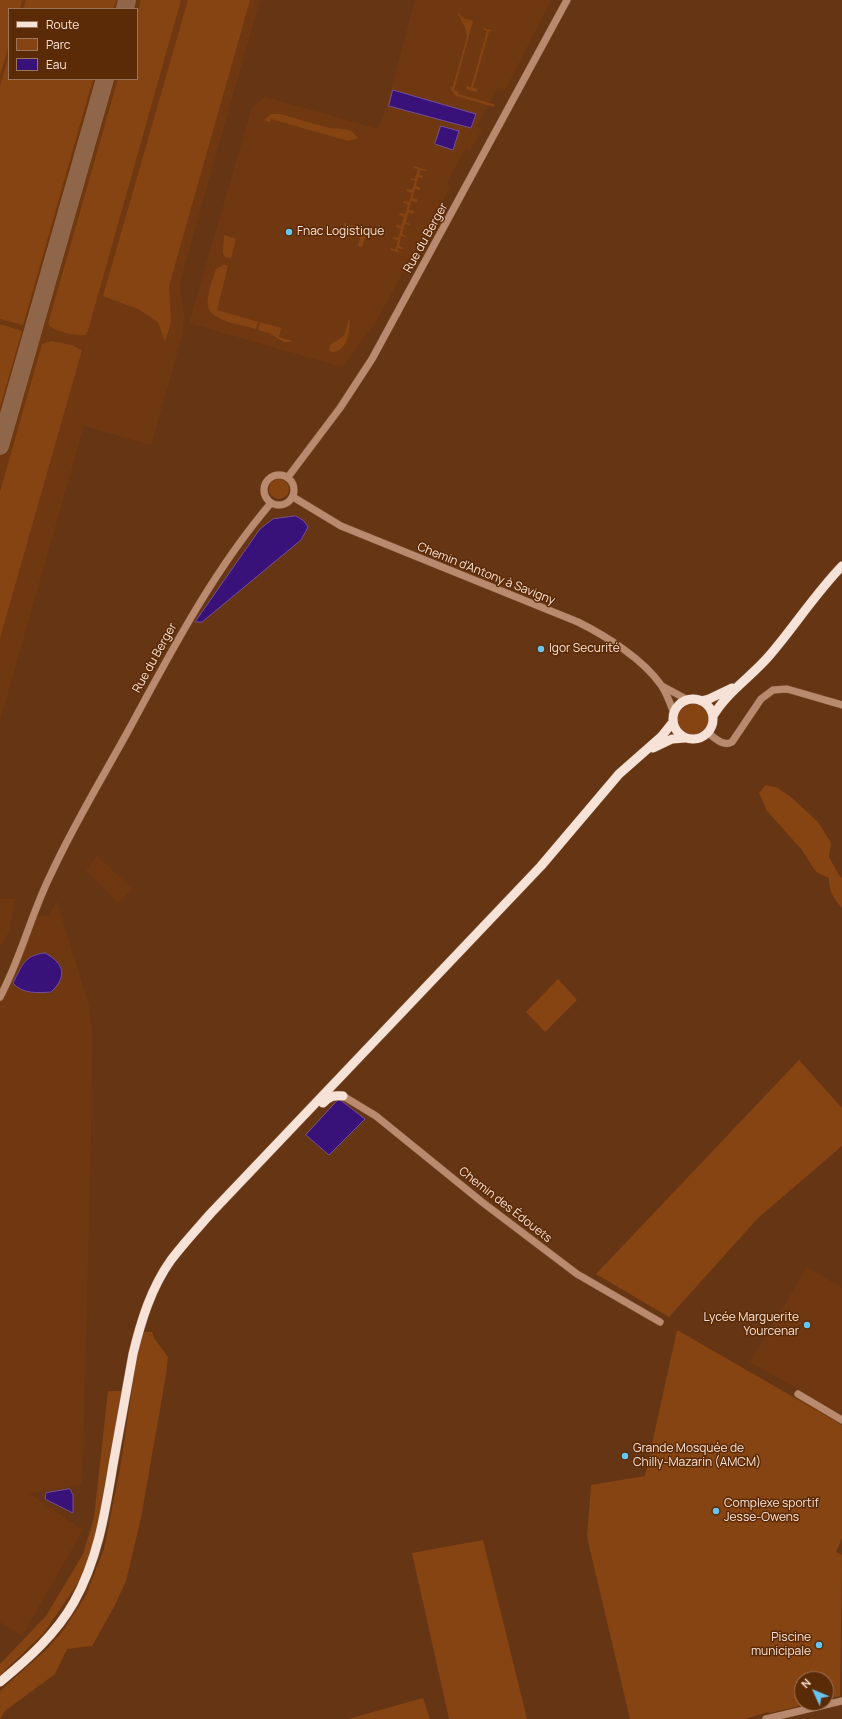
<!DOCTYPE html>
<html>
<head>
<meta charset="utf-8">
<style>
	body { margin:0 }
	#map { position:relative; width:842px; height:1719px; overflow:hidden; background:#663514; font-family:Manrope,sans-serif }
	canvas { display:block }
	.legend { position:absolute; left:8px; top:8px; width:130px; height:72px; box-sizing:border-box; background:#5b2a06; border:1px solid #9b7459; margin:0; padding:5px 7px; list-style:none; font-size:12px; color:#fce3d5 }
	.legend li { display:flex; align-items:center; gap:8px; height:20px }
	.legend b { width:20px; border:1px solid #9b7459 }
	.north { position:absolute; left:794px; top:1671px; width:40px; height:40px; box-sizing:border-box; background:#5b2a06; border:1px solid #9b7459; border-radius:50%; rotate:314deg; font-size:11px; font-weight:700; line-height:16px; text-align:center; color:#fce3d5 }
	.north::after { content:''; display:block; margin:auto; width:14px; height:18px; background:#68c4f0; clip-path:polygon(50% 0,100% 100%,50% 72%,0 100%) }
</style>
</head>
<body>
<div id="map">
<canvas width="842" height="1719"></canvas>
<ul class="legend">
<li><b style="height:5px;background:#f6e2d6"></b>Route</li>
<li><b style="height:11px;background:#874413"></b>Parc</li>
<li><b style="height:11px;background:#381179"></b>Eau</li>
</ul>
<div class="north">N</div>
</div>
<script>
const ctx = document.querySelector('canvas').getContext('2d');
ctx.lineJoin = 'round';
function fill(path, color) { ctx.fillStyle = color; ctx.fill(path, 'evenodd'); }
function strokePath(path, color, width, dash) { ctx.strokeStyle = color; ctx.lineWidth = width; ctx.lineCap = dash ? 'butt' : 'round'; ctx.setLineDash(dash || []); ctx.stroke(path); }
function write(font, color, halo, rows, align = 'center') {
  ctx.font = font + ' Manrope,sans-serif'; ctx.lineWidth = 3; ctx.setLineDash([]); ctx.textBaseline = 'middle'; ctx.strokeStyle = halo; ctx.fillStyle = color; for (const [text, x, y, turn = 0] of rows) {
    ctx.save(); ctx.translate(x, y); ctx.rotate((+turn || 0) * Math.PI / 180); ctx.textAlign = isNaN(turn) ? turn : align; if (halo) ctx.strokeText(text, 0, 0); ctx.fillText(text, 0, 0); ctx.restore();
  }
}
const built = new Path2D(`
	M 0,0 L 260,0 L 181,279 L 180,286 L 184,315 L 183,333 L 151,445 L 84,426 L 0,721 ZM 9,9 L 137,9 L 137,79 L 9,79 Z
	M 415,0 L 551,0 L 506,89 L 498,88 L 477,126 L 482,130 L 470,150 L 466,148 L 453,171 L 447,184 L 451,186 L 375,323 L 342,367 L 189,323 L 252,107 L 265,97 L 378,129 L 386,108 Z
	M 97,856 L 133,889 L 118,903 L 86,870 Z
	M 0,899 L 15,899 L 10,926 L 12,927 L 0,947 Z
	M 57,901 L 89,1006 L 92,1030 L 91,1142 L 82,1485 L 29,1493 L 83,1530 L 22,1636 L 0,1622 L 0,986 L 37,917 L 49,915 Z
	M 807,1267 L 842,1288 L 842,1414 L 750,1362 Z`);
const green = new Path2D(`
	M 0,0 L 22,0 L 20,9 L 9,9 L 9,45 L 0,75 Z
	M 26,0 L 116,0 L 113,9 L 23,9 Z
	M 141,0 L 181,0 L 87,334 C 81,338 52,331 48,324 L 118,79 L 137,79 L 137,13 Z
	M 188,0 L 250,0 L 169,286 L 171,322 L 165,342 L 158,322 L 138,309 L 103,296 Z
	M 457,11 L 463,18 L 473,21 L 454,90 L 458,92 L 458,94 L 494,104 L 494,107 L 456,96 L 452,91 L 451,87 L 453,86 L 467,37 L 465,28 Z
	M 483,28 L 494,31 L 489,31 L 473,88 L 478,89 L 476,92 L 466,89 L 467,86 L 471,87 L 487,31 L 483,29 Z
	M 9,55 L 9,79 L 93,79 L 23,325 L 0,319 L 0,86 Z
	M 271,114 L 280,114 L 329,128 L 345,129 L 351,131 L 358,138 L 348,141 L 271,119 L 270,122 L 264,120 Z
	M 414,166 L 426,170 L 425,171 L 420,170 L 419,175 L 423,176 L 423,178 L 418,177 L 416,186 L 420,188 L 420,190 L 415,189 L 412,198 L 417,199 L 417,202 L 411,201 L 409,210 L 414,211 L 413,214 L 408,212 L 406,222 L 410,224 L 409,225 L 405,224 L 402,234 L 407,236 L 406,237 L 401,236 L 399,246 L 403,248 L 403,249 L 398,248 L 397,250 L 402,253 L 390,250 L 391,248 L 395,250 L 398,240 L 393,239 L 394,237 L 398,238 L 401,229 L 396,227 L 397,225 L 401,226 L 404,217 L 399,215 L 400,213 L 405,214 L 408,205 L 403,203 L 404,201 L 409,202 L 412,193 L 407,191 L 407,189 L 412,190 L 415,181 L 410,179 L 411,178 L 415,179 L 418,169 L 413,168 Z
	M 344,223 L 365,229 L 365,238 L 362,247 L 358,246 L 361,234 L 343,229 Z
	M 224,235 L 236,239 L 231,258 L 225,257 L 223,253 Z
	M 224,265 L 228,266 L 217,310 L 258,322 L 256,329 C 243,325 210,321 208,306 C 206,295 213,280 216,269 Z
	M 349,319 C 351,331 347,353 331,352 L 329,350 L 330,345 L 344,336 Z
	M 260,322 L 281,328 L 279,337 L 292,341 L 292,342 L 284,342 L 269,333 L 258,330 Z
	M 0,324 L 22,331 L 0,407 Z
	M 51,341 L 71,345 L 82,350 L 0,638 L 0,492 L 42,344 Z
	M269 489a10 10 0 1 1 20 0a10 10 0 1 1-20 0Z
	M677 720a16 16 0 1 1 32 0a16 16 0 1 1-32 0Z
	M 766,785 L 778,788 L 792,798 L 818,822 L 831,843 L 829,857 L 839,875 L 842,878 L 842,908 C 834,899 828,890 829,878 L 816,872 L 802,850 L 767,811 L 759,793 Z
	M 558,979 L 577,1000 L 545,1032 L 526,1012 Z
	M 799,1060 L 842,1108 L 842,1146 L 758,1218 L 669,1317 L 596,1274 Z
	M 677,1330 L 842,1425 L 842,1538 L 836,1552 L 842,1555 L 840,1696 L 826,1699 L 826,1679 L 802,1679 L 802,1703 L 811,1703 L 770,1713 L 768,1712 L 745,1719 L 630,1719 L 587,1537 L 591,1485 L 645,1476 Z
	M 143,1332 L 152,1332 L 154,1338 L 168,1357 L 166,1375 L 141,1518 L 126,1581 L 114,1607 L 92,1646 L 67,1649 L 55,1674 L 5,1711 L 0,1719 L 0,1691 L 48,1648 L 65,1628 L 86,1595 L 104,1549 L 120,1469 L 137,1356 Z
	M 108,1391 L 122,1391 L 93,1549 L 82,1577 L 44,1633 L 0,1675 L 0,1664 L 46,1616 L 83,1554 L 94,1518 Z
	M 483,1540 L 527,1719 L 449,1719 L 412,1553 Z
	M 423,1698 L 430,1719 L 348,1719 Z`);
const water = new Path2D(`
	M 393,90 L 476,114 L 471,128 L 389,106 Z
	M 441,126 L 459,131 L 453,150 L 435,144 Z
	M 296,516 L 304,521 L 308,527 L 301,540 L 202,622 L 195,622 L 260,529 L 273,519 Z
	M 45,953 C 64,963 68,976 51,992 C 38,993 22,994 13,983 C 22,966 24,955 45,953 Z
	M 339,1099 L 365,1119 L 329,1155 L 306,1135 Z
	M 70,1489 L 73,1495 L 73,1513 L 45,1499 L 46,1493 Z`);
const taxiway = new Path2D(`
	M 125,9 L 127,0
	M 0,446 L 105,79`);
const minor = new Path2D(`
	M264 490a15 15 0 1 1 30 0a15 15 0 1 1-30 0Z
	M 288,477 L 340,408 L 372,359 L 567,0
	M 293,497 L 341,526 L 578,622 C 606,636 643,659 661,685 C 667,693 670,704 674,713
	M 662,686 L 688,700
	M 708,733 C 715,738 723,747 732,742 L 761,699 L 773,690 L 787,689 L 842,705
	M 0,997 C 21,958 31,914 51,874 C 73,826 101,780 127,733 C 170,654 212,572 271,503
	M 343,1096 L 376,1116 L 482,1202 L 577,1274 L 660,1322
	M 798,1394 L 842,1420
	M 766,1719 L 842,1701`);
const major = new Path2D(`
	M673 719a20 20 0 1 1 40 0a20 20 0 1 1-40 0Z
	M 701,701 L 709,699 L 732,688
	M 713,716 C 727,692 751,677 769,656 C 794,627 815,594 842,566
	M 653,748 L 672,739 L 684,738
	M 323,1103 C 330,1096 334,1095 343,1096
	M 0,1682 C 28,1659 56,1634 74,1602 C 98,1559 105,1513 113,1465 C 120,1428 126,1391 133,1354 C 141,1321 151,1288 171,1260 C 183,1244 197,1229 211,1213 L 541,866 L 619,774 L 661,737 L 673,722`);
const markers = [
	[289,232,4,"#68c4f0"],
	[541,649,4,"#68c4f0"],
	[807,1325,4,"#68c4f0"],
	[625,1456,4,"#68c4f0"],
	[716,1511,4,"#68c4f0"],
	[819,1645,4,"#68c4f0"]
];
const poiNames = [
	["Fnac Logistique",297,232],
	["Igor Securité",549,649],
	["Lycée Marguerite",799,1318,"right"],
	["Yourcenar",799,1332,"right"],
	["Grande Mosquée de",633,1449],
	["Chilly-Mazarin (AMCM)",633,1463],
	["Complexe sportif",724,1504],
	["Jesse-Owens",724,1518],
	["Piscine",811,1638,"right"],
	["municipale",811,1652,"right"]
];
const streetNames = [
	["Rue du Berger",426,238,-61],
	["Chemin d'Antony à Savigny",486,574,22],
	["Rue du Berger",155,658,-61],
	["Chemin des Édouets",505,1205,38]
];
fill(built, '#703810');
fill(green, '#874413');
fill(water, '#381179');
strokePath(water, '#735095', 1);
strokePath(taxiway, '#90664a', 18);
strokePath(minor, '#7e5133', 8);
strokePath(major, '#7e5133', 10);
strokePath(minor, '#b98a6e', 7);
strokePath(major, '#f6e2d6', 9);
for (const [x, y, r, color] of markers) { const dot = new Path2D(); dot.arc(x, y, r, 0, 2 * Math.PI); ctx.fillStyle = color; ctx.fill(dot); strokePath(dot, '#5b2a06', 1.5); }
write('12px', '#fce3d5', '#5b2a06', poiNames, 'left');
write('12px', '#fce3d5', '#5b2a06', streetNames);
</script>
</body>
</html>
